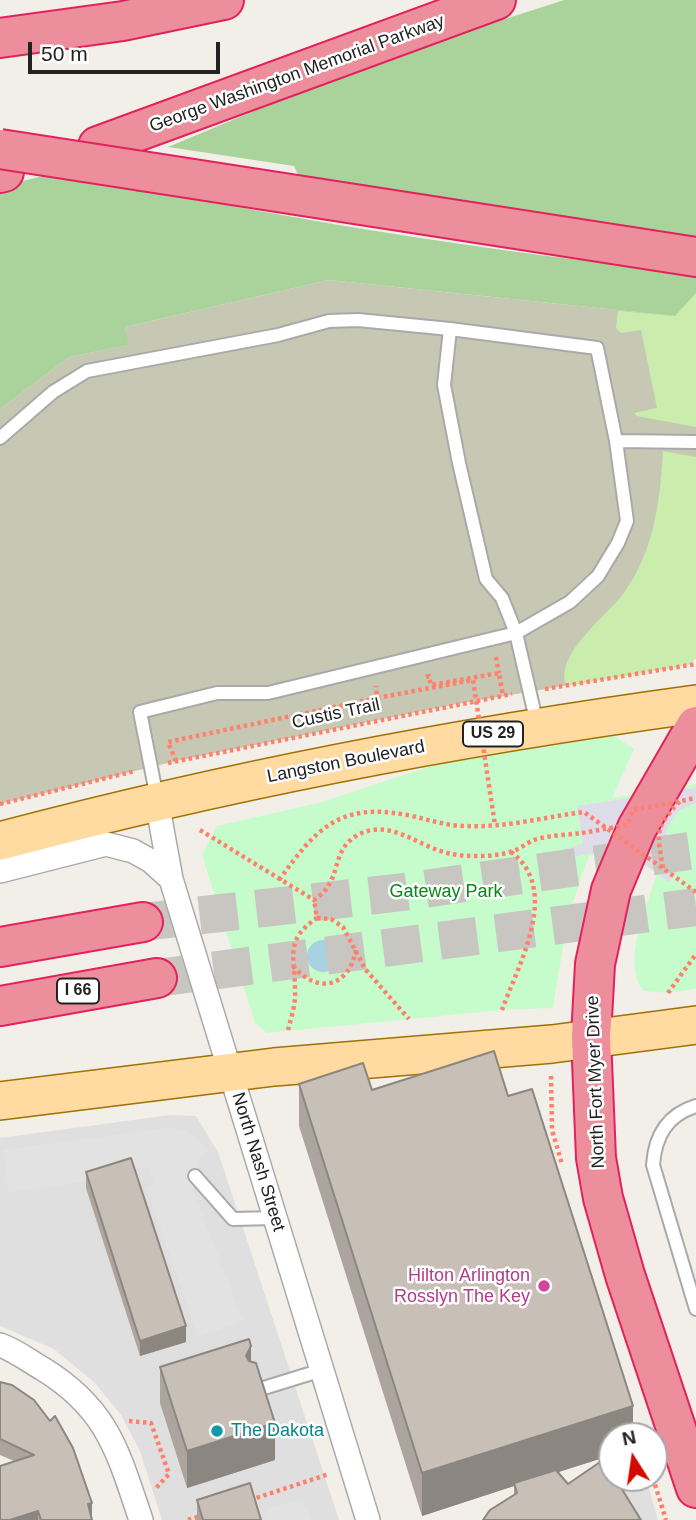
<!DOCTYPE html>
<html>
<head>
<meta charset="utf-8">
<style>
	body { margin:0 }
	#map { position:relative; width:696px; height:1520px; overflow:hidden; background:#f2efe8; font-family:Arial,sans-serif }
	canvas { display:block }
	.north { position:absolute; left:598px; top:1422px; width:70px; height:70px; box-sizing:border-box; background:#fff; border:2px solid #a7a7a7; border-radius:50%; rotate:348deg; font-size:19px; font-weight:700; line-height:28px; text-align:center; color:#222 }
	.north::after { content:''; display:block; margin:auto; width:24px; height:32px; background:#d40800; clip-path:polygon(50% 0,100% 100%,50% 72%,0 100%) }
	.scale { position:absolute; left:28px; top:42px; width:192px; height:32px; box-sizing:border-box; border:4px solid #222; border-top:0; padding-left:9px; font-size:21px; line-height:24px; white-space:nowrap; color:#222; -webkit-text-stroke:5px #fff; paint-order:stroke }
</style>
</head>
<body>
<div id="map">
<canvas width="696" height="1520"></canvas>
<div class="north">N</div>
<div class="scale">50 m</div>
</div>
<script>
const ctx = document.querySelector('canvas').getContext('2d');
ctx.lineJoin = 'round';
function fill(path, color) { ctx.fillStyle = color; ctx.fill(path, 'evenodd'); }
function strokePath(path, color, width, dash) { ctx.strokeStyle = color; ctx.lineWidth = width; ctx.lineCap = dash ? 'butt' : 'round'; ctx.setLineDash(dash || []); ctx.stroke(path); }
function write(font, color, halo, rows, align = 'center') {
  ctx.font = font + ' Arial,sans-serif'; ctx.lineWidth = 5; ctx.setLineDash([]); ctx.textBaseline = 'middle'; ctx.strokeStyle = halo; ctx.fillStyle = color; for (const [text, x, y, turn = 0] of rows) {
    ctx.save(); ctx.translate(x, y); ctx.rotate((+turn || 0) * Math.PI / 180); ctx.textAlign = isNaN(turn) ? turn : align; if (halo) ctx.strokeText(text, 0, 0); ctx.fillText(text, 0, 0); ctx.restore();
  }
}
const residential = new Path2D(`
	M 170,1115 L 196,1116 L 218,1152 L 339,1520 L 162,1520 L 140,1451 L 121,1415 L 95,1383 L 54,1349 L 0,1326 L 0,1138 Z
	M 647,1482 L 658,1520 L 522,1520 Z`);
const construction = new Path2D(`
	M 329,280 L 675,316 L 696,293 L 696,658 L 688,665 L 457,704 L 176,761 L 0,804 L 0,409 L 69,357 L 128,345 L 125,327 Z`);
const grass = new Path2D(`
	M 696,293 L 696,427 L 637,416 L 634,413 L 657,408 L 641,330 L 621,333 L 616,328 L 618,311 L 675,316 Z
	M 663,451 L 696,457 L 696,658 L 688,665 L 566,686 C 555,653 605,618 623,594 C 654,552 660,502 663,451 Z`);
const forest = new Path2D(`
	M 564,0 L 696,0 L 696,241 L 302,183 L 294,166 L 168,147 L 369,63 Z
	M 58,172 C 269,215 482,253 696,272 L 696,293 L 675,316 L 329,280 L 125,327 L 129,345 L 69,357 L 0,409 L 0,187 Z`);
const park = new Path2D(`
	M 614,736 L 634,749 L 612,798 L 696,784 L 696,989 L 668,993 L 644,991 C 620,963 648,905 657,873 L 623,853 L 589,856 C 569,905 561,956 553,1008 L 502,1010 L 267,1033 L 255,1023 L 202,855 L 217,826 L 318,803 L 441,763 Z`);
const parking = new Path2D(`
	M 165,1128 L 183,1129 L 198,1138 L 208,1151 L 199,1160 L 194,1192 L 243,1321 L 198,1337 L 146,1187 L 154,1184 L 148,1168 L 130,1167 L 80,1182 L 8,1193 L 3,1150 Z
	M 302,1498 L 311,1520 L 268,1520 L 265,1510 Z`);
const plaza = new Path2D(`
	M 696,788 L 696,803 L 678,811 L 666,830 L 668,858 L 678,871 L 669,882 L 623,848 L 572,857 L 572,860 L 556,863 L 554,852 L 583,844 L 577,806 Z`);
const water = new Path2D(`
	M307 956a16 16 0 1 1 32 0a16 16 0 1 1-32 0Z`);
const highwayTunnel = new Path2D(`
	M 143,922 L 403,892 L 696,850
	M 157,978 L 696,907`);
const path = new Path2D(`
	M 496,657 L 499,673
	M 426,677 L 429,676 L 431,685 L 499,673 L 503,696
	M 545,689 L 696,664
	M 176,761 L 168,742 L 377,698 L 376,686
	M 168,763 L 512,694
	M 0,804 L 135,771
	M 200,830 L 314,900 C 344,880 329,853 356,836 C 390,816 418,848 452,854 C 468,857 494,857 510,852 C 519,850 526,843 534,840 C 549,835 567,835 582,833
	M 317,918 L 331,919 L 343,927 L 365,969 L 409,1019
	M 293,966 C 318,995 349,987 356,950
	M 668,993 L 696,954
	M 502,1010 C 518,965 562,890 511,852
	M 288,1030 C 291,1018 296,1004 295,991 C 295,956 284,940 317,918 L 314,900
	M 551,1076 L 552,1130 L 562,1164
	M 129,1421 L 151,1423 L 169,1474 L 156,1488
	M 653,1478 L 666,1520
	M 250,1500 L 329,1474
	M 188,1520 L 201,1516`);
const lane = new Path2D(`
	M 0,438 L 53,392 L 87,371 L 278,335 L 329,321 L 358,320 L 450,329
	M 537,724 L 516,633 L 570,602 L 598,576 L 618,543 L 627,521 L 616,441 L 696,442
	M 157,798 L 140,712 L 217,693 L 268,693 L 516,633 L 502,598 L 486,579 L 459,463 L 444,385 L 450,329 L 597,348 L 616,441
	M 696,1106 C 667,1115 655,1136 653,1165 L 696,1309
	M 195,1176 L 233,1219 L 275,1218
	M 254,1391 L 322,1370`);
const street = new Path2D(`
	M 157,802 L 171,879 L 368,1520
	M 0,871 L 106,844 L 133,851 L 151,861 L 171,879
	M 0,1345 C 15,1350 29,1361 43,1369 C 108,1409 118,1452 141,1520`);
const primary = new Path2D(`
	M 0,841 C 229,780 461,736 696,704
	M 0,1101 L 274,1067 L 552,1044 L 696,1025`);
const highway = new Path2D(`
	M 0,38 L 123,21 L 224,0
	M 98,146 L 496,0
	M 142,171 L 696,257
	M 0,173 L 4,172
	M 696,726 L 637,828 L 611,890 L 595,964 L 591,1037 L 596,1158 L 603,1198 L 625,1275 L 696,1488
	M 0,947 L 143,922
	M 0,1006 L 157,978`);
const pathBridge = new Path2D(`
	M 377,698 L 473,680 L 495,825
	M 582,833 L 627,825 L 633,810 L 696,798
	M 663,868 C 657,832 654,829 680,801
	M 279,880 C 316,829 339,802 407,815 C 427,819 446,826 465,826 C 505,828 545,817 584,812 L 696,892`);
const highwayBridge = new Path2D(`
	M 0,149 L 142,171`);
const wall = new Path2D(`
	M 299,1084 L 372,1090 L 508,1096 L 633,1436 L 612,1436 L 612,1455 L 558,1472 L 568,1484 L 612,1478 L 514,1495 L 514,1486 L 422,1516 L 299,1126 Z
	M 86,1172 L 186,1342 L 140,1356 L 86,1188 Z
	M 251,1362 L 275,1460 L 187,1488 L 160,1403 L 160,1367 Z
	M 0,1382 L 92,1519 L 92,1520 L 0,1520 L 14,1461 L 0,1455 Z
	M 197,1500 L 261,1520 L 197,1520 Z`);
const shadedWall = new Path2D(`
	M 186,1326 L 186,1342 L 140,1356 L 140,1341 Z
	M 251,1346 L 251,1383 L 246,1356 Z
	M 633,1406 L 633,1436 L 612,1436 L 612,1455 L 515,1486 L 514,1483 L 514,1486 L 422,1516 L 422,1473 Z
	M 275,1423 L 275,1460 L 187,1488 L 187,1451 Z
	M 92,1503 L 92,1519 L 88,1504 Z
	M 38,1511 L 38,1520 L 10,1520 Z`);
const building = new Path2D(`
	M 494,1051 L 508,1096 L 532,1089 L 633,1406 L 422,1473 L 299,1084 L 363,1063 L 372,1090 Z
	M 131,1158 L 186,1326 L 140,1341 L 86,1172 Z
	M 249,1339 L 251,1346 L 246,1356 L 249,1361 L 256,1363 L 275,1423 L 187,1451 L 160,1367 Z
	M 0,1382 L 12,1385 L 34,1400 L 50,1421 L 55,1416 L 73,1448 L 92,1503 L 88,1504 L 92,1520 L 41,1520 L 38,1511 L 10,1520 L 0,1520 L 0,1466 L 34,1455 L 0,1439 Z
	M 603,1460 L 612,1474 L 612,1478 L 615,1478 L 641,1520 L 483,1520 L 490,1510 L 517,1493 L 514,1483 L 556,1470 L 568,1484 Z
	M 250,1483 L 261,1520 L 203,1520 L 197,1500 Z`);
const markers = [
	[544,1286,7,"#d1479c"],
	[217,1431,7,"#0f9aa8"]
];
const shields = [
	[493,734,60],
	[78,991,42]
];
const shieldNames = [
	["US 29",493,734],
	["I 66",78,991]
];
const streetNames = [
	["George Washington Memorial Parkway",297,74,-20],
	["Custis Trail",336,714,-12],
	["Langston Boulevard",346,762,-11],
	["North Fort Myer Drive",596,1082,-92],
	["North Nash Street",258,1162,73]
];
const parkNames = [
	["Gateway Park",446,892]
];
const hotelNames = [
	["Hilton Arlington",530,1276],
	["Rosslyn The Key",530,1297]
];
const cultureNames = [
	["The Dakota",231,1431]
];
fill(residential, '#e0dfdf');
fill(construction, '#c7c8b3');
fill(grass, '#caedad');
fill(forest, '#aad39c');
fill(park, '#c6fccc');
fill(parking, '#e2e2e2');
fill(plaza, '#dddce8');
fill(water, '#a8d2e1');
strokePath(highwayTunnel, '#c8c6c0', 38, [38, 19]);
strokePath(lane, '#a9a9a9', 16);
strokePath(street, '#a9a9a9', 26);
strokePath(primary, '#a07100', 40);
strokePath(highway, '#e3225d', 42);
strokePath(path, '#ff816d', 4.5, [3.5, 3.5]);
strokePath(lane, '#fff', 12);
strokePath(street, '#fff', 23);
strokePath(primary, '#ffdaa1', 37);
strokePath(highway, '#ec8e9c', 38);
strokePath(highwayBridge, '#e3225d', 42, []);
strokePath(pathBridge, '#ff816d', 4.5, [3.5, 3.5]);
strokePath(highwayBridge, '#ec8e9c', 38);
fill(wall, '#aca49d');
fill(shadedWall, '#8c8680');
fill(building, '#c8bfb7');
strokePath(building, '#8c8680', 2);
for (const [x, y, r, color] of markers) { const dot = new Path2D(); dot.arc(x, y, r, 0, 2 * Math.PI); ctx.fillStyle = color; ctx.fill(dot); strokePath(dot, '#fff', 2.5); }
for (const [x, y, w] of shields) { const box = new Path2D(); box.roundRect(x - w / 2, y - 12.5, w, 25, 5); ctx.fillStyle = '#fff'; ctx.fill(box); strokePath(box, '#222', 2); }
write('bold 16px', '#222', null, shieldNames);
write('18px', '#222', '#fff', streetNames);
write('18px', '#078917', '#fff', parkNames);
write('18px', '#b23c85', '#fff', hotelNames, 'right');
write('18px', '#0d838f', '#fff', cultureNames, 'left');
</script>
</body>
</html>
